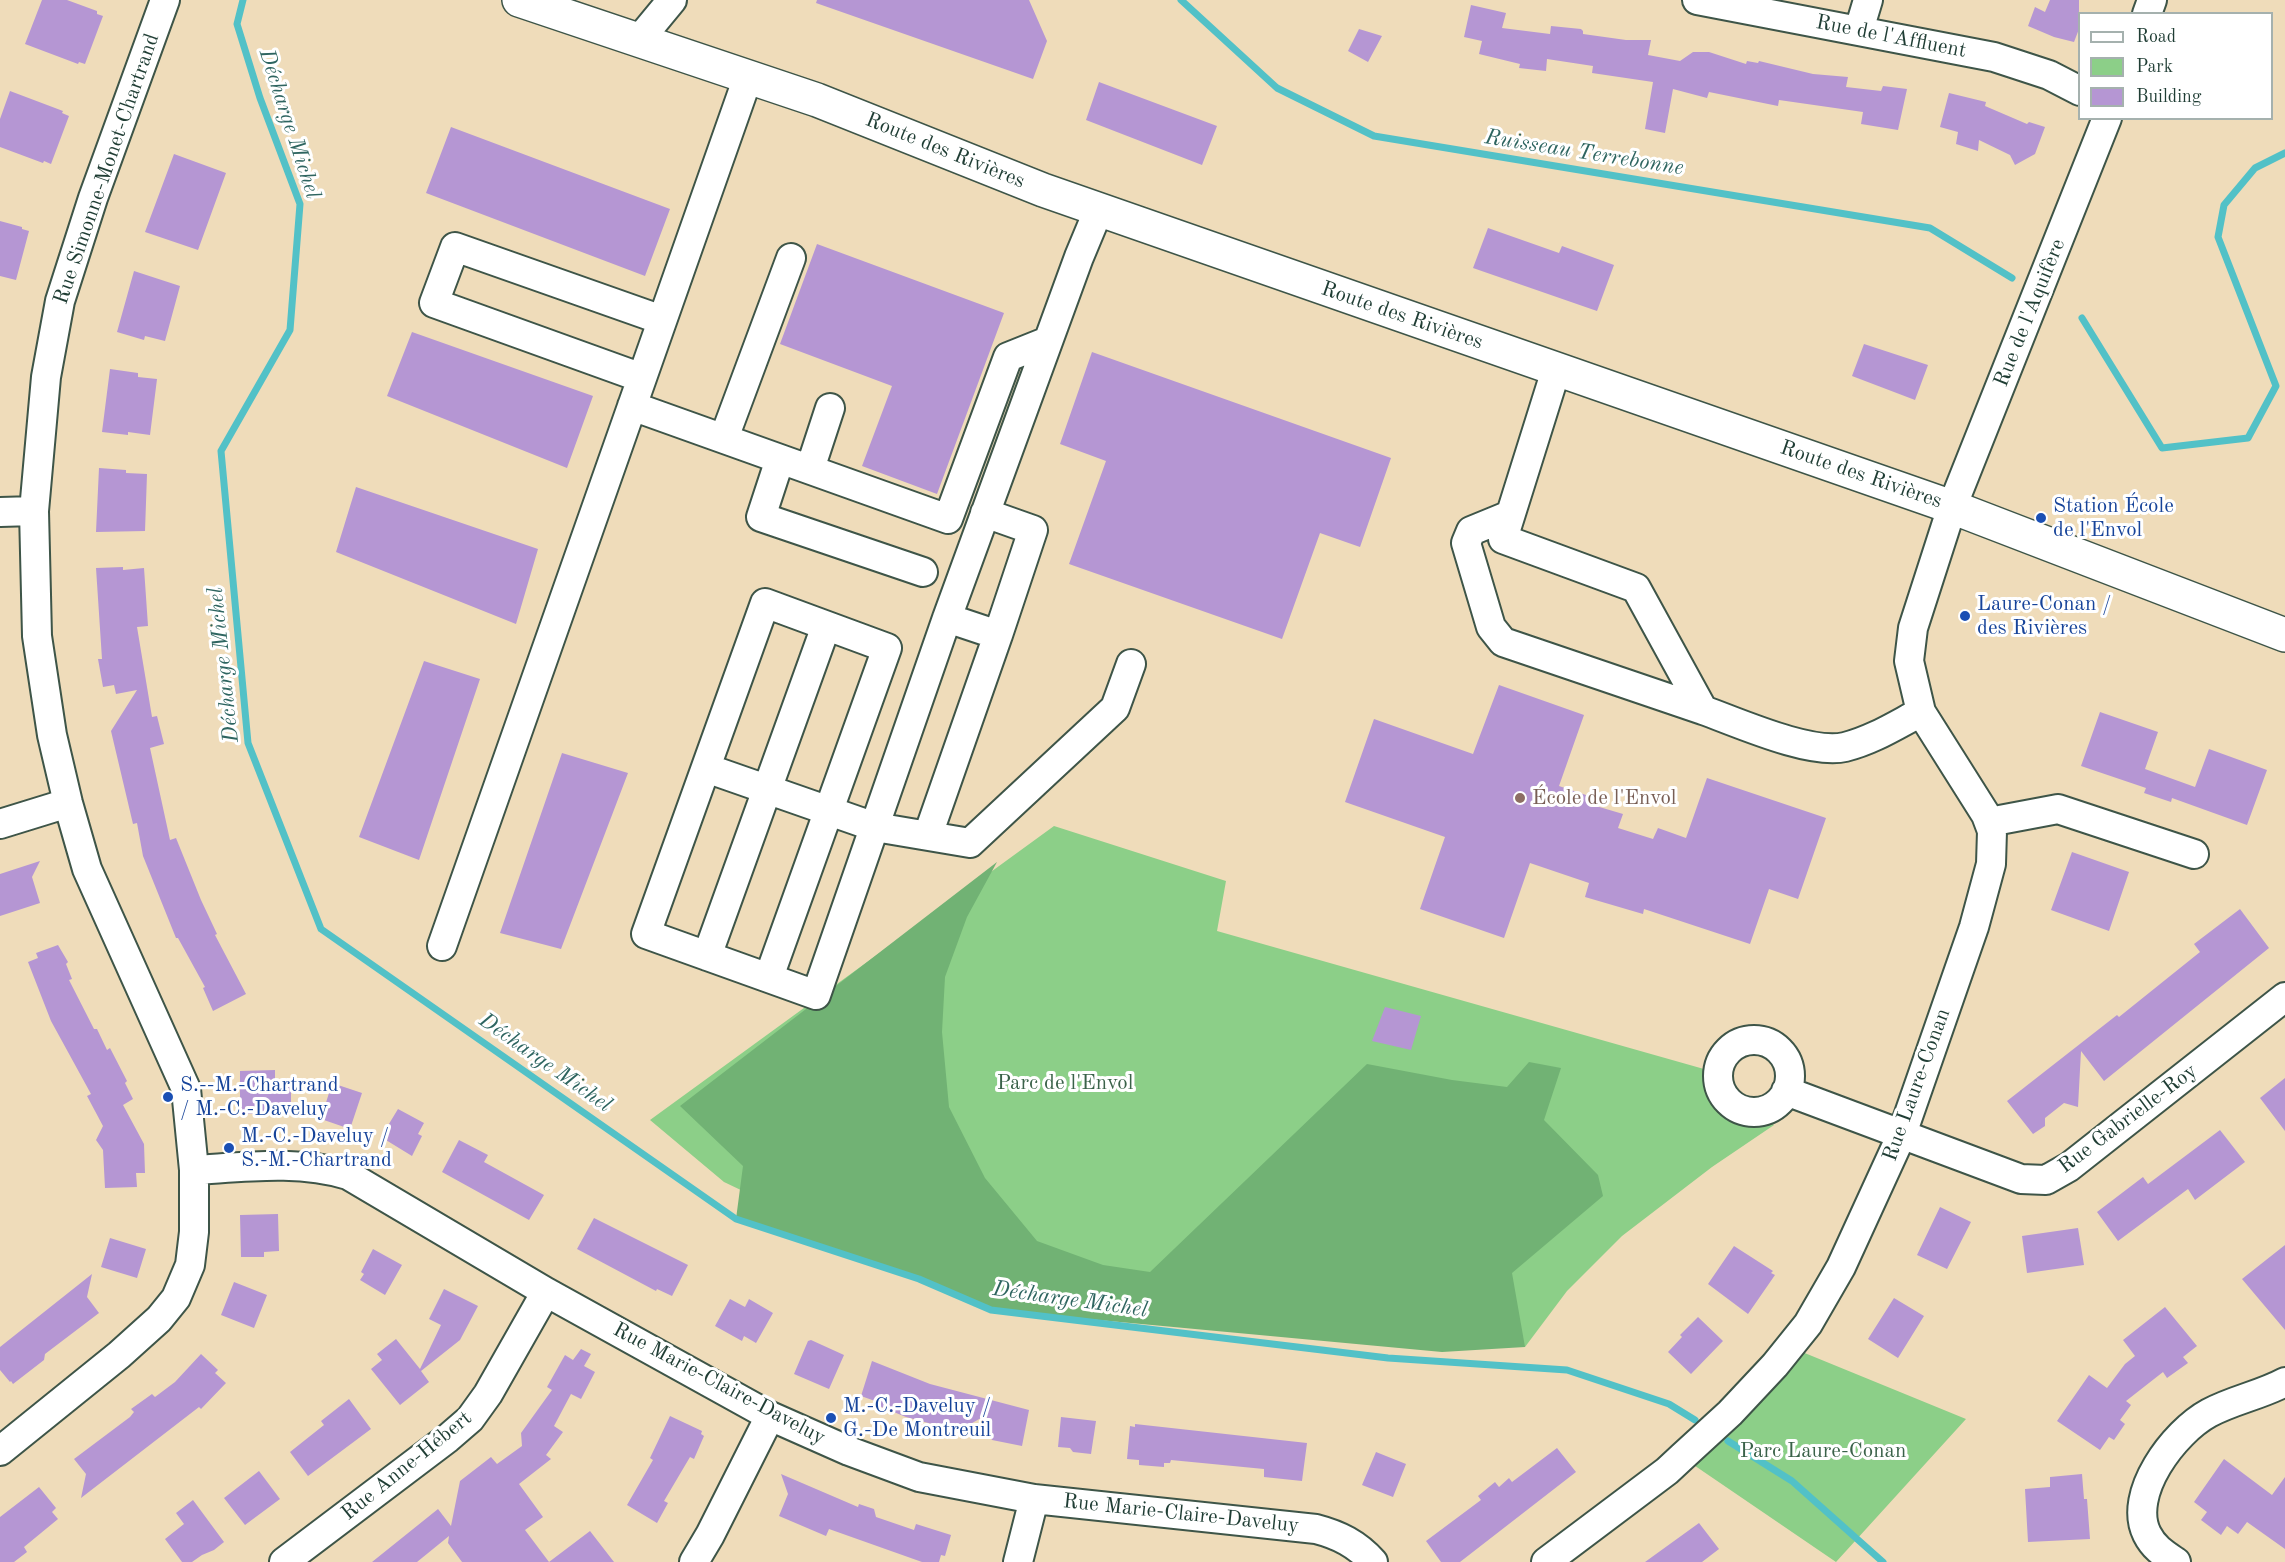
<!DOCTYPE html>
<html>
<head>
<meta charset="utf-8">
<style>
	body { margin:0 }
	#map { position:relative; width:2285px; height:1562px; overflow:hidden; background:#efdcba; font-family:"Old Standard TT",serif }
	canvas { display:block }
	.legend { position:absolute; left:2078px; top:12px; width:195px; height:108px; box-sizing:border-box; background:#fff; border:2px solid #a5b1ae; margin:0; padding:8px 10px; list-style:none; font-size:18px; color:#1f3d34 }
	.legend li { display:flex; align-items:center; gap:12px; height:30px }
	.legend b { width:30px; border:2px solid #a5b1ae }
</style>
</head>
<body>
<div id="map">
<canvas width="2285" height="1562"></canvas>
<ul class="legend">
<li><b style="height:8px;background:#fff"></b>Road</li>
<li><b style="height:16px;background:#8ccf88"></b>Park</li>
<li><b style="height:16px;background:#b596d3"></b>Building</li>
</ul>
</div>
<script>
const ctx = document.querySelector('canvas').getContext('2d');
ctx.lineJoin = 'round';
function fill(path, color) { ctx.fillStyle = color; ctx.fill(path, 'evenodd'); }
function strokePath(path, color, width, dash) { ctx.strokeStyle = color; ctx.lineWidth = width; ctx.lineCap = dash ? 'butt' : 'round'; ctx.setLineDash(dash || []); ctx.stroke(path); }
function write(font, color, halo, rows, align = 'center') {
  ctx.font = font + ' "Old Standard TT",serif'; ctx.lineWidth = 6; ctx.setLineDash([]); ctx.textBaseline = 'middle'; ctx.strokeStyle = halo; ctx.fillStyle = color; for (const [text, x, y, turn = 0] of rows) {
    ctx.save(); ctx.translate(x, y); ctx.rotate((+turn || 0) * Math.PI / 180); ctx.textAlign = isNaN(turn) ? turn : align; if (halo) ctx.strokeText(text, 0, 0); ctx.fillText(text, 0, 0); ctx.restore();
  }
}
const green = new Path2D(`
	M 1054,826 L 1226,881 L 1217,931 L 1718,1073 L 1720,1089 L 1726,1100 L 1740,1110 L 1759,1112 L 1774,1125 L 1712,1167 L 1622,1236 L 1567,1291 L 1525,1347 L 1064,1299 L 810,1223 L 724,1182 L 650,1120 Z
	M 1790,1347 L 1966,1419 L 1836,1562 L 1682,1457 Z`);
const forest = new Path2D(`
	M 997,862 L 967,917 L 945,977 L 942,1032 L 949,1107 L 985,1178 L 1037,1241 L 1103,1265 L 1150,1272 L 1367,1064 L 1452,1080 L 1507,1087 L 1529,1062 L 1561,1068 L 1544,1120 L 1598,1175 L 1603,1196 L 1512,1273 L 1525,1347 L 1442,1352 L 991,1310 L 891,1268 L 736,1219 L 743,1166 L 680,1106 Z`);
const stream = new Path2D(`
	M 243,0 L 237,24 L 260,98 L 300,204 L 290,330 L 221,451 L 248,743 L 321,929 L 736,1219 L 919,1279 L 991,1310 L 1388,1358 L 1567,1370 L 1669,1404 L 1695,1420
	M 1181,0 L 1277,88 L 1374,136 L 1930,228 L 2012,278
	M 2082,318 L 2162,448 L 2248,438 L 2276,386 L 2218,237 L 2224,205 L 2255,168 L 2285,153
	M 1728,1441 L 1792,1481 L 1883,1562`);
const building = new Path2D(`
	M 42,0 L 67,0 L 97,11 L 97,14 L 103,16 L 85,64 L 79,62 L 78,64 L 25,44 Z
	M 817,0 L 1029,0 L 1047,41 L 1033,79 L 816,3 Z
	M 2050,0 L 2079,0 L 2079,29 L 2074,42 L 2054,37 L 2028,26 L 2035,7 L 2045,12 Z
	M 1471,5 L 1506,13 L 1502,28 L 1550,34 L 1551,26 L 1581,29 L 1583,31 L 1583,34 L 1626,40 L 1651,40 L 1648,55 L 1680,61 L 1693,52 L 1709,52 L 1746,64 L 1747,61 L 1758,63 L 1759,61 L 1813,74 L 1848,77 L 1846,87 L 1881,91 L 1883,86 L 1907,89 L 1898,130 L 1861,124 L 1863,112 L 1779,100 L 1778,106 L 1709,92 L 1707,98 L 1673,89 L 1665,133 L 1645,129 L 1653,82 L 1592,73 L 1593,66 L 1547,59 L 1546,71 L 1519,68 L 1520,64 L 1479,54 L 1482,41 L 1464,37 Z
	M 1359,29 L 1382,36 L 1368,62 L 1348,51 Z
	M 1099,82 L 1217,126 L 1202,165 L 1086,120 Z
	M 10,91 L 63,111 L 62,113 L 69,116 L 51,164 L 44,161 L 43,163 L 0,147 L 0,119 Z
	M 1949,93 L 1986,102 L 1985,106 L 2027,124 L 2029,122 L 2045,127 L 2035,154 L 2015,165 L 2010,155 L 1979,140 L 1978,151 L 1956,144 L 1958,132 L 1940,127 Z
	M 451,127 L 670,209 L 645,276 L 426,193 Z
	M 174,154 L 226,173 L 198,250 L 145,232 Z
	M 0,221 L 22,227 L 22,229 L 29,231 L 16,280 L 0,276 Z
	M 1488,228 L 1559,253 L 1562,246 L 1614,265 L 1597,311 L 1473,268 Z
	M 817,244 L 1004,313 L 937,494 L 862,466 L 892,386 L 780,344 Z
	M 134,271 L 180,286 L 165,341 L 145,336 L 144,340 L 117,332 Z
	M 412,332 L 593,396 L 567,468 L 387,396 Z
	M 1864,344 L 1928,365 L 1915,400 L 1852,376 Z
	M 1092,352 L 1391,458 L 1360,547 L 1320,533 L 1282,639 L 1069,564 L 1106,461 L 1060,444 Z
	M 110,369 L 138,373 L 138,377 L 157,379 L 150,435 L 128,432 L 128,435 L 102,432 Z
	M 99,468 L 126,470 L 126,473 L 147,474 L 145,531 L 96,532 Z
	M 356,487 L 538,549 L 516,624 L 336,552 Z
	M 123,567 L 123,570 L 144,568 L 148,626 L 137,627 L 152,717 L 157,716 L 164,744 L 150,748 L 170,840 L 176,838 L 201,900 L 217,934 L 215,935 L 246,994 L 213,1011 L 203,988 L 205,987 L 178,938 L 176,938 L 143,856 L 137,823 L 133,824 L 111,731 L 137,690 L 116,694 L 114,685 L 103,687 L 98,659 L 102,659 L 96,568 Z
	M 424,661 L 480,679 L 419,860 L 359,837 Z
	M 1499,685 L 1584,715 L 1559,786 L 1598,799 L 1596,806 L 1623,814 L 1618,828 L 1653,839 L 1658,828 L 1686,838 L 1707,778 L 1826,818 L 1798,899 L 1769,889 L 1750,944 L 1644,909 L 1643,914 L 1585,897 L 1589,883 L 1530,863 L 1504,938 L 1420,909 L 1445,837 L 1345,802 L 1374,719 L 1473,754 Z
	M 2100,712 L 2158,732 L 2145,769 L 2195,787 L 2209,749 L 2267,770 L 2247,825 L 2172,798 L 2171,802 L 2144,793 L 2146,788 L 2081,766 Z
	M 562,753 L 628,773 L 561,949 L 500,933 Z
	M 2072,852 L 2129,872 L 2109,931 L 2051,910 Z
	M 40,861 L 32,877 L 40,903 L 0,916 L 0,874 Z
	M 2240,909 L 2269,948 L 2104,1081 L 2081,1051 L 2078,1107 L 2064,1103 L 2045,1118 L 2045,1126 L 2033,1134 L 2007,1101 L 2117,1015 L 2119,1017 L 2200,952 L 2194,944 Z
	M 58,945 L 68,962 L 66,964 L 72,979 L 69,980 L 94,1029 L 97,1029 L 107,1050 L 110,1048 L 127,1081 L 125,1083 L 133,1099 L 123,1105 L 144,1144 L 145,1173 L 136,1173 L 137,1187 L 105,1188 L 103,1150 L 96,1140 L 103,1126 L 87,1096 L 91,1094 L 51,1021 L 28,962 L 38,958 L 36,953 Z
	M 1385,1007 L 1421,1016 L 1411,1050 L 1372,1041 Z
	M 275,1070 L 275,1083 L 291,1083 L 291,1112 L 240,1114 L 240,1071 Z
	M 2285,1078 L 2285,1131 L 2260,1098 Z
	M 332,1083 L 362,1093 L 350,1129 L 321,1119 Z
	M 398,1109 L 424,1123 L 418,1134 L 422,1136 L 412,1156 L 381,1137 Z
	M 2220,1130 L 2245,1162 L 2195,1200 L 2188,1189 L 2118,1241 L 2097,1212 L 2143,1177 L 2148,1184 Z
	M 459,1140 L 488,1155 L 484,1162 L 544,1195 L 529,1220 L 442,1172 Z
	M 1940,1207 L 1971,1222 L 1947,1269 L 1917,1255 Z
	M 278,1214 L 279,1251 L 264,1252 L 264,1257 L 241,1257 L 240,1215 Z
	M 594,1218 L 688,1265 L 672,1296 L 657,1289 L 656,1291 L 577,1249 Z
	M 2078,1228 L 2084,1265 L 2027,1273 L 2022,1236 Z
	M 110,1238 L 146,1249 L 137,1278 L 101,1267 Z
	M 2285,1245 L 2285,1330 L 2242,1279 Z
	M 1734,1246 L 1773,1271 L 1771,1273 L 1775,1275 L 1748,1314 L 1708,1284 Z
	M 373,1249 L 402,1265 L 385,1295 L 360,1280 L 364,1274 L 361,1272 Z
	M 92,1274 L 87,1297 L 99,1313 L 45,1354 L 44,1360 L 13,1384 L 11,1381 L 10,1382 L 0,1370 L 0,1347 Z
	M 234,1282 L 267,1295 L 254,1328 L 221,1315 Z
	M 444,1289 L 478,1306 L 460,1340 L 421,1371 L 429,1382 L 400,1405 L 371,1369 L 382,1360 L 377,1354 L 396,1339 L 420,1369 L 441,1325 L 429,1319 Z
	M 1894,1298 L 1924,1316 L 1898,1358 L 1868,1339 Z
	M 730,1299 L 745,1307 L 749,1299 L 773,1313 L 756,1343 L 744,1336 L 742,1341 L 715,1326 Z
	M 2165,1307 L 2197,1346 L 2183,1357 L 2188,1363 L 2167,1378 L 2163,1372 L 2126,1401 L 2131,1405 L 2120,1420 L 2125,1424 L 2114,1440 L 2109,1437 L 2100,1450 L 2057,1421 L 2089,1375 L 2107,1388 L 2125,1364 L 2135,1356 L 2123,1340 Z
	M 1698,1317 L 1723,1341 L 1691,1374 L 1668,1352 L 1682,1337 L 1680,1335 Z
	M 811,1340 L 844,1355 L 829,1389 L 794,1374 L 808,1341 Z
	M 581,1349 L 591,1354 L 584,1366 L 595,1372 L 581,1399 L 571,1394 L 554,1426 L 563,1432 L 546,1455 L 551,1459 L 519,1484 L 543,1517 L 525,1530 L 549,1562 L 462,1562 L 448,1543 L 449,1536 L 417,1562 L 372,1562 L 438,1509 L 451,1526 L 460,1481 L 491,1457 L 497,1464 L 522,1446 L 521,1433 L 552,1390 L 547,1387 L 565,1355 L 573,1360 Z
	M 201,1354 L 218,1370 L 215,1373 L 226,1383 L 201,1409 L 199,1407 L 81,1498 L 86,1474 L 74,1459 L 130,1417 L 134,1412 L 131,1409 L 152,1394 L 155,1397 L 175,1382 Z
	M 872,1361 L 930,1384 L 1029,1410 L 1022,1446 L 992,1440 L 981,1418 L 958,1431 L 906,1417 L 874,1404 L 875,1401 L 861,1396 Z
	M 349,1399 L 371,1429 L 308,1476 L 290,1452 L 324,1425 L 321,1421 Z
	M 670,1416 L 702,1431 L 701,1434 L 704,1436 L 694,1459 L 690,1457 L 664,1501 L 668,1503 L 657,1523 L 627,1505 L 653,1460 L 650,1458 Z
	M 1061,1417 L 1096,1421 L 1091,1454 L 1073,1452 L 1070,1448 L 1058,1447 Z
	M 1135,1424 L 1307,1443 L 1302,1481 L 1264,1477 L 1264,1469 L 1171,1460 L 1170,1463 L 1164,1463 L 1164,1467 L 1139,1465 L 1139,1460 L 1127,1459 L 1130,1426 L 1135,1427 Z
	M 1557,1448 L 1576,1472 L 1460,1562 L 1441,1562 L 1426,1541 L 1481,1500 L 1478,1496 L 1495,1482 L 1499,1487 L 1509,1478 L 1512,1482 Z
	M 1376,1452 L 1406,1464 L 1393,1497 L 1362,1485 Z
	M 2224,1459 L 2272,1495 L 2285,1477 L 2285,1549 L 2247,1522 L 2238,1534 L 2227,1526 L 2221,1535 L 2201,1520 L 2207,1512 L 2194,1502 Z
	M 259,1471 L 280,1499 L 245,1525 L 224,1498 Z
	M 781,1474 L 858,1507 L 859,1504 L 874,1509 L 876,1517 L 914,1530 L 916,1524 L 951,1535 L 945,1556 L 941,1555 L 939,1562 L 922,1562 L 829,1529 L 826,1536 L 779,1516 L 788,1494 Z
	M 2082,1474 L 2084,1499 L 2087,1499 L 2090,1539 L 2028,1542 L 2025,1489 L 2050,1487 L 2050,1477 Z
	M 39,1487 L 56,1508 L 52,1512 L 58,1519 L 24,1547 L 27,1552 L 14,1562 L 0,1562 L 0,1517 Z
	M 193,1500 L 224,1542 L 214,1550 L 202,1555 L 192,1562 L 182,1562 L 165,1539 L 184,1524 L 176,1513 Z
	M 1699,1523 L 1719,1549 L 1702,1562 L 1645,1562 Z
	M 590,1531 L 614,1562 L 549,1562 Z`);
const minor = new Path2D(`
	M 1697,0 L 1994,57 L 2049,75 L 2080,91
	M 2147,14 L 2152,0
	M 1859,30 L 1868,0
	M 639,40 L 672,0
	M 1556,370 L 1503,539 L 1636,588 L 1703,710 C 1739,723 1810,755 1845,747 C 1873,740 1896,725 1921,712
	M 642,378 L 434,303 L 455,247 L 662,320
	M 632,406 L 948,519 L 1008,357 L 1048,341
	M 724,438 L 791,258
	M 780,459 L 761,517 L 923,572
	M 810,469 L 830,408
	M 0,512 L 34,511
	M 1510,515 L 1471,531 L 1466,543 L 1491,627 L 1503,642 L 1703,710
	M 947,618 L 998,635 L 1033,530 L 985,513
	M 706,768 L 875,827 L 970,843 L 1115,708 L 1131,664
	M 1989,822 L 2058,809 L 2194,854
	M 0,824 L 68,803
	M 928,835 L 998,635
	M 442,946 L 748,77
	M 707,956 L 826,626
	M 769,977 L 887,648 L 765,603 L 646,934 L 816,995 L 947,618 L 1079,257 L 1099,209
	M1718 1076a36 36 0 1 1 72 0a36 36 0 1 1-72 0Z
	M 1786,1091 L 2021,1179 L 2046,1180 L 2069,1167 L 2285,997
	M 194,1170 C 246,1167 298,1160 348,1175 L 546,1292 L 770,1416 L 849,1451 L 919,1477 L 1034,1499 L 1316,1529 C 1339,1535 1357,1544 1373,1562
	M 0,1451 L 119,1355 L 159,1319 L 176,1298 L 190,1265 L 194,1232 L 194,1170 L 186,1089 L 87,869 L 68,803 L 52,735 L 37,636 L 34,511 L 46,377 L 60,301 L 93,198 L 165,0
	M 284,1562 L 448,1438 L 470,1419 L 488,1394 L 546,1292
	M 694,1562 L 710,1535 L 770,1416
	M 1018,1562 L 1034,1499
	M 1546,1562 L 1667,1471 L 1682,1457 L 1730,1413 L 1775,1365 L 1808,1324 L 1841,1267 L 1902,1134 L 1974,927 L 1991,864 L 1992,831 L 1986,815 L 1921,712 L 1909,661 L 1913,628 L 1952,507 L 2107,118
	M 2176,1562 C 2164,1554 2154,1548 2147,1534 C 2127,1494 2174,1432 2209,1413 C 2233,1400 2261,1395 2285,1382`);
const major = new Path2D(`
	M 519,0 L 817,100 L 1043,190 L 1952,507 L 2285,635`);
const markers = [
	[2041,518,6,"#1a4fb4"],
	[1965,616,6,"#1a4fb4"],
	[1520,798,6,"#8d6e63"],
	[168,1097,6,"#1a4fb4"],
	[229,1148,6,"#1a4fb4"],
	[831,1418,6,"#1a4fb4"]
];
const streetNames = [
	["Rue de l'Affluent",1891,37,11],
	["Route des Rivières",945,151,22],
	["Rue Simonne-Monet-Chartrand",107,169,-71],
	["Rue de l'Aquifère",2030,313,-68],
	["Route des Rivières",1402,316,19],
	["Route des Rivières",1861,475,19],
	["Rue Laure-Conan",1917,1085,-70],
	["Rue Gabrielle-Roy",2128,1119,-37],
	["Rue Marie-Claire-Daveluy",719,1384,28],
	["Rue Anne-Hébert",407,1466,-39],
	["Rue Marie-Claire-Daveluy",1181,1514,6]
];
const transitNames = [
	["Station École",2053,506],
	["de l'Envol",2053,530],
	["Laure-Conan /",1977,604],
	["des Rivières",1977,628],
	["S.--M.-Chartrand",180,1085],
	["/ M.-C.-Daveluy",180,1109],
	["M.-C.-Daveluy /",241,1136],
	["S.-M.-Chartrand",241,1160],
	["M.-C.-Daveluy /",843,1406],
	["G.-De Montreuil",843,1430]
];
const educationNames = [
	["École de l'Envol",1532,798]
];
const parkNames = [
	["Parc de l'Envol",1065,1083],
	["Parc Laure-Conan",1823,1451]
];
const waterNames = [
	["Décharge Michel",289,124,72],
	["Ruisseau Terrebonne",1584,153,9],
	["Décharge Michel",224,665,-96],
	["Décharge Michel",545,1063,35],
	["Décharge Michel",1070,1300,8]
];
fill(green, '#8ccf88');
fill(forest, '#71b274');
strokePath(stream, '#52c1c7', 7);
fill(building, '#b596d3');
strokePath(minor, '#3e5548', 32);
strokePath(major, '#3e5548', 36);
strokePath(minor, '#fff', 28);
strokePath(major, '#fff', 33);
for (const [x, y, r, color] of markers) { const dot = new Path2D(); dot.arc(x, y, r, 0, 2 * Math.PI); ctx.fillStyle = color; ctx.fill(dot); strokePath(dot, '#fff', 2); }
write('21px', '#1f3d34', '#fff', streetNames);
write('21px', '#164399', '#fff', transitNames, 'left');
write('21px', '#785e54', '#fff', educationNames, 'left');
write('21px', '#3a6249', '#fff', parkNames);
write('italic 22px', '#2e6560', '#fff', waterNames);
</script>
</body>
</html>
